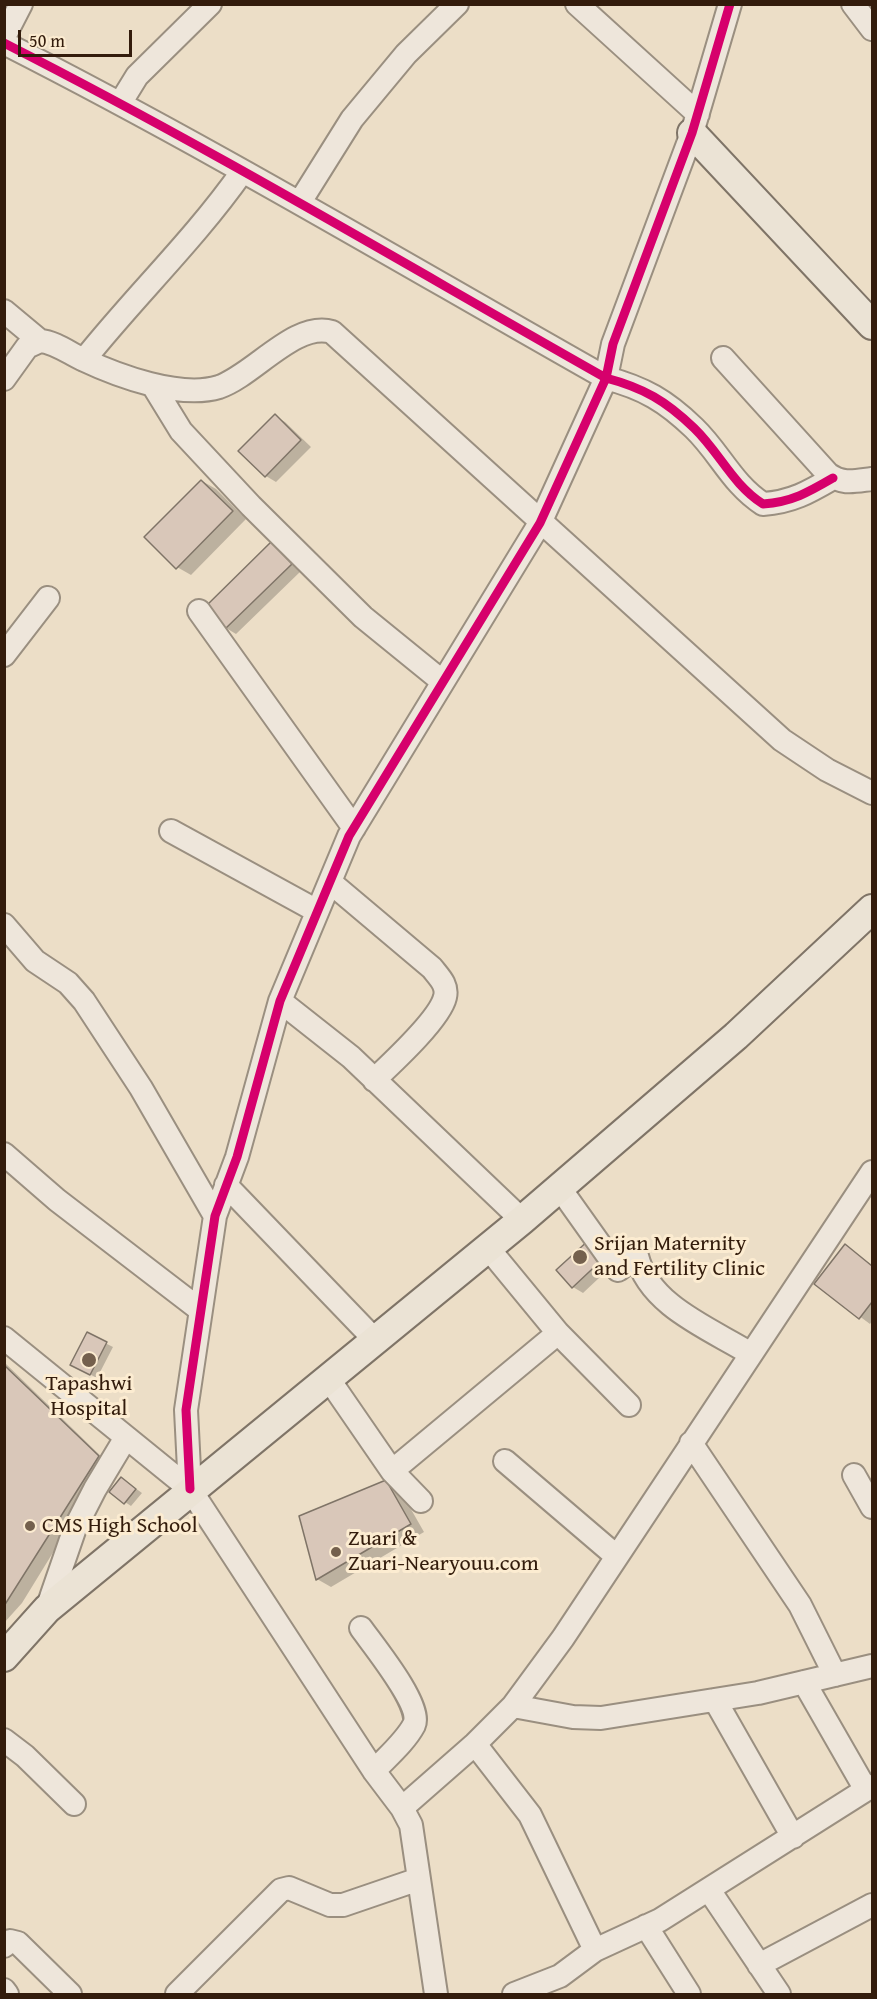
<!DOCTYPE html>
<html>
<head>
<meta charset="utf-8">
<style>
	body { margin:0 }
	#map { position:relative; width:877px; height:1999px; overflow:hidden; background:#ecdec7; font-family:"Gentium Book Plus",serif }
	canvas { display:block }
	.frame { position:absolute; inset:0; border:6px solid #331c0c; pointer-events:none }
	.scale { position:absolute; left:18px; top:30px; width:114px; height:27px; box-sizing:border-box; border:3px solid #331c0c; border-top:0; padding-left:8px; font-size:18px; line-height:21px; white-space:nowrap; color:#331c0c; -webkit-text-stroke:4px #fcecd1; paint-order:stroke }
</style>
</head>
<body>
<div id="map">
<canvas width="877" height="1999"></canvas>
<div class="frame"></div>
<div class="scale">50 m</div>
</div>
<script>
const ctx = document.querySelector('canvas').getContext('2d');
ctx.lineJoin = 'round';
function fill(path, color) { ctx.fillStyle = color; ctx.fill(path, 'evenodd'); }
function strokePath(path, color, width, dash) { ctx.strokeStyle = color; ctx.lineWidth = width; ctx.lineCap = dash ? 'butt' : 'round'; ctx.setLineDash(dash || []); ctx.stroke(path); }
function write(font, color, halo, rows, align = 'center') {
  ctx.font = font + ' "Gentium Book Plus",serif'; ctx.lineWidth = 6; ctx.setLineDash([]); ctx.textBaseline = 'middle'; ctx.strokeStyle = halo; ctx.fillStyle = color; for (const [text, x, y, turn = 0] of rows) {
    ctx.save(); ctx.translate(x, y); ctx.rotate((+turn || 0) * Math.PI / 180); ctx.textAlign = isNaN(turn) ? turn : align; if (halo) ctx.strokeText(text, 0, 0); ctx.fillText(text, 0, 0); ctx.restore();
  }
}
const shadow = new Path2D(`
	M 275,416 L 285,422 L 311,447 L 276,482 L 266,476 Z
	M 202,481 L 216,489 L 246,519 L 191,575 L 177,567 Z
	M 271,544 L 281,550 L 301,571 L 236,634 L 226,628 Z
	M 590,1241 L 615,1263 L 583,1293 L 573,1287 Z
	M 845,1246 L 872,1265 L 872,1321 L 870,1324 L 816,1284 Z
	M 87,1334 L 113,1347 L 97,1378 L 78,1368 Z
	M 4,1362 L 108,1463 L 22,1603 L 4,1623 Z
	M 386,1482 L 400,1490 L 424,1532 L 331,1587 L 317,1579 Z
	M 128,1483 L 142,1493 L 131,1506 L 125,1502 Z`);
const building = new Path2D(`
	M 275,414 L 301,440 L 265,477 L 238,451 Z
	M 201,480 L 233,511 L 176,569 L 144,537 Z
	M 271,542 L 292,564 L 225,629 L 204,608 Z
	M 590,1239 L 606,1256 L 572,1288 L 556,1270 Z
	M 845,1244 L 872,1266 L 872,1302 L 859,1319 L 814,1284 Z
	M 87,1332 L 107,1342 L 90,1375 L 70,1365 Z
	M 4,1365 L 99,1456 L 4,1606 Z
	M 121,1477 L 136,1489 L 124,1504 L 109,1492 Z
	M 386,1480 L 411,1524 L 316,1580 L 299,1516 Z`);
const minor = new Path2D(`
	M 577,4 L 698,114
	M 853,4 L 872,29
	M 4,37 L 21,4
	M 4,43 C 209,147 406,265 606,378 C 644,388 666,401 694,428 C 720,453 732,484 763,504 C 792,502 809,492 833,478
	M 121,102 L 137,76 L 210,4
	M 300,202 L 352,119 L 406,54 L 457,4
	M 4,311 L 40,341
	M 723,358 L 828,474 C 843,485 855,481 872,479
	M 84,360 C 135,296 194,240 242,172
	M 4,379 L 27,347 L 40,341 C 55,342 69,353 82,359 C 118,376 180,399 219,387 C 254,375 295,321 332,332 L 782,740 L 827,770 L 872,793
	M 154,387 L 181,431 L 251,506 L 363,617 L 443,682
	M 199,611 L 354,828
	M 4,655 L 48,598
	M 171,831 L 317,911
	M 330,882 L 432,968 C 439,977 448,985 445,997 C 440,1019 392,1063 374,1080
	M 4,925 L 35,961 L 68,983 L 84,1001 L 141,1088 L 215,1216
	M 280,1001 L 351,1057 L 522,1220
	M 4,1154 L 57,1200 L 199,1309
	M 226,1185 L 375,1340
	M 559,1187 L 618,1270 L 637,1256 C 649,1306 711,1329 751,1354
	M 488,1248 L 558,1333 L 629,1405
	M 4,1338 L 190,1489 L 374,1771 L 402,1808 L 411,1825 L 436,1994
	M 328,1378 L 392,1471 L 421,1501
	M 691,1443 L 800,1605 L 835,1675
	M 505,1461 L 615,1555
	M 392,1471 L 558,1333
	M 854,1475 L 872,1507
	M 190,1489 L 186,1410 L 215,1216 L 237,1157 L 280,1001 L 349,836 L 540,523 L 606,378 L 613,344 L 692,133 L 730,4
	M 47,1609 L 75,1528 L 95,1489 L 125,1439
	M 361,1628 C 373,1645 423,1706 414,1725 C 405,1742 387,1757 374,1771
	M 804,1682 L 866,1790
	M 715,1700 L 793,1837
	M 513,1706 L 573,1717 L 601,1718 L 758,1693 L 872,1666
	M 4,1740 L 25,1756 L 74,1804
	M 475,1744 L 530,1815 L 595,1950
	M 402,1808 L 475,1744 L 513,1706 L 563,1638 L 872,1172
	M 709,1890 L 779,1994
	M 646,1926 L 689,1994
	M 4,1946 L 10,1941 L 18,1943 L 70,1994
	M 759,1965 L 872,1905
	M 4,1990 L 7,1994
	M 177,1994 L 281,1890 L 289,1888 L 330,1905 L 343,1905 L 419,1879
	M 514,1994 L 560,1976 L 595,1950 L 660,1920 L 872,1786`);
const major = new Path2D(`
	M 692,133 L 872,325
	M 4,1657 L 47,1609 L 522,1220 L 736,1036 L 872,909`);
const cycleway = new Path2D(`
	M 4,43 C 209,147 406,265 606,378 C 644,388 666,401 694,428 C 720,453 732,484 763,504 C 792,502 809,492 833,478
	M 190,1489 L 186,1410 L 215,1216 L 237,1157 L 280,1001 L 349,836 L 540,523 L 606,378 L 613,344 L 692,133 L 730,4`);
const markers = [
	[580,1257,8,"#74604d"],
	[89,1360,8,"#74604d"],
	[30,1526,6,"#74604d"],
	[336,1552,6,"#74604d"]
];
const poiNames = [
	["Srijan Maternity",594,1244],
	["and Fertility Clinic",594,1269],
	["Tapashwi",89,1384,"center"],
	["Hospital",89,1409,"center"],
	["CMS High School",42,1526],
	["Zuari &",348,1539],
	["Zuari-Nearyouu.com",348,1564]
];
fill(shadow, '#0003');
fill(building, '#d9c7b9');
strokePath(building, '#7f7467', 1.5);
strokePath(minor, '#9a8f80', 26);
strokePath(major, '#7f7467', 32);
strokePath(minor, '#eee6db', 22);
strokePath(major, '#ebe3d5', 28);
strokePath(cycleway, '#d6006c', 9);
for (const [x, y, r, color] of markers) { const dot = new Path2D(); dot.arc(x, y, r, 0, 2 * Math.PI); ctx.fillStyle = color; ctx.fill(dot); strokePath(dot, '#fcecd1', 2); }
write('22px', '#331c0c', '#fcecd1', poiNames, 'left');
</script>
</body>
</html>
